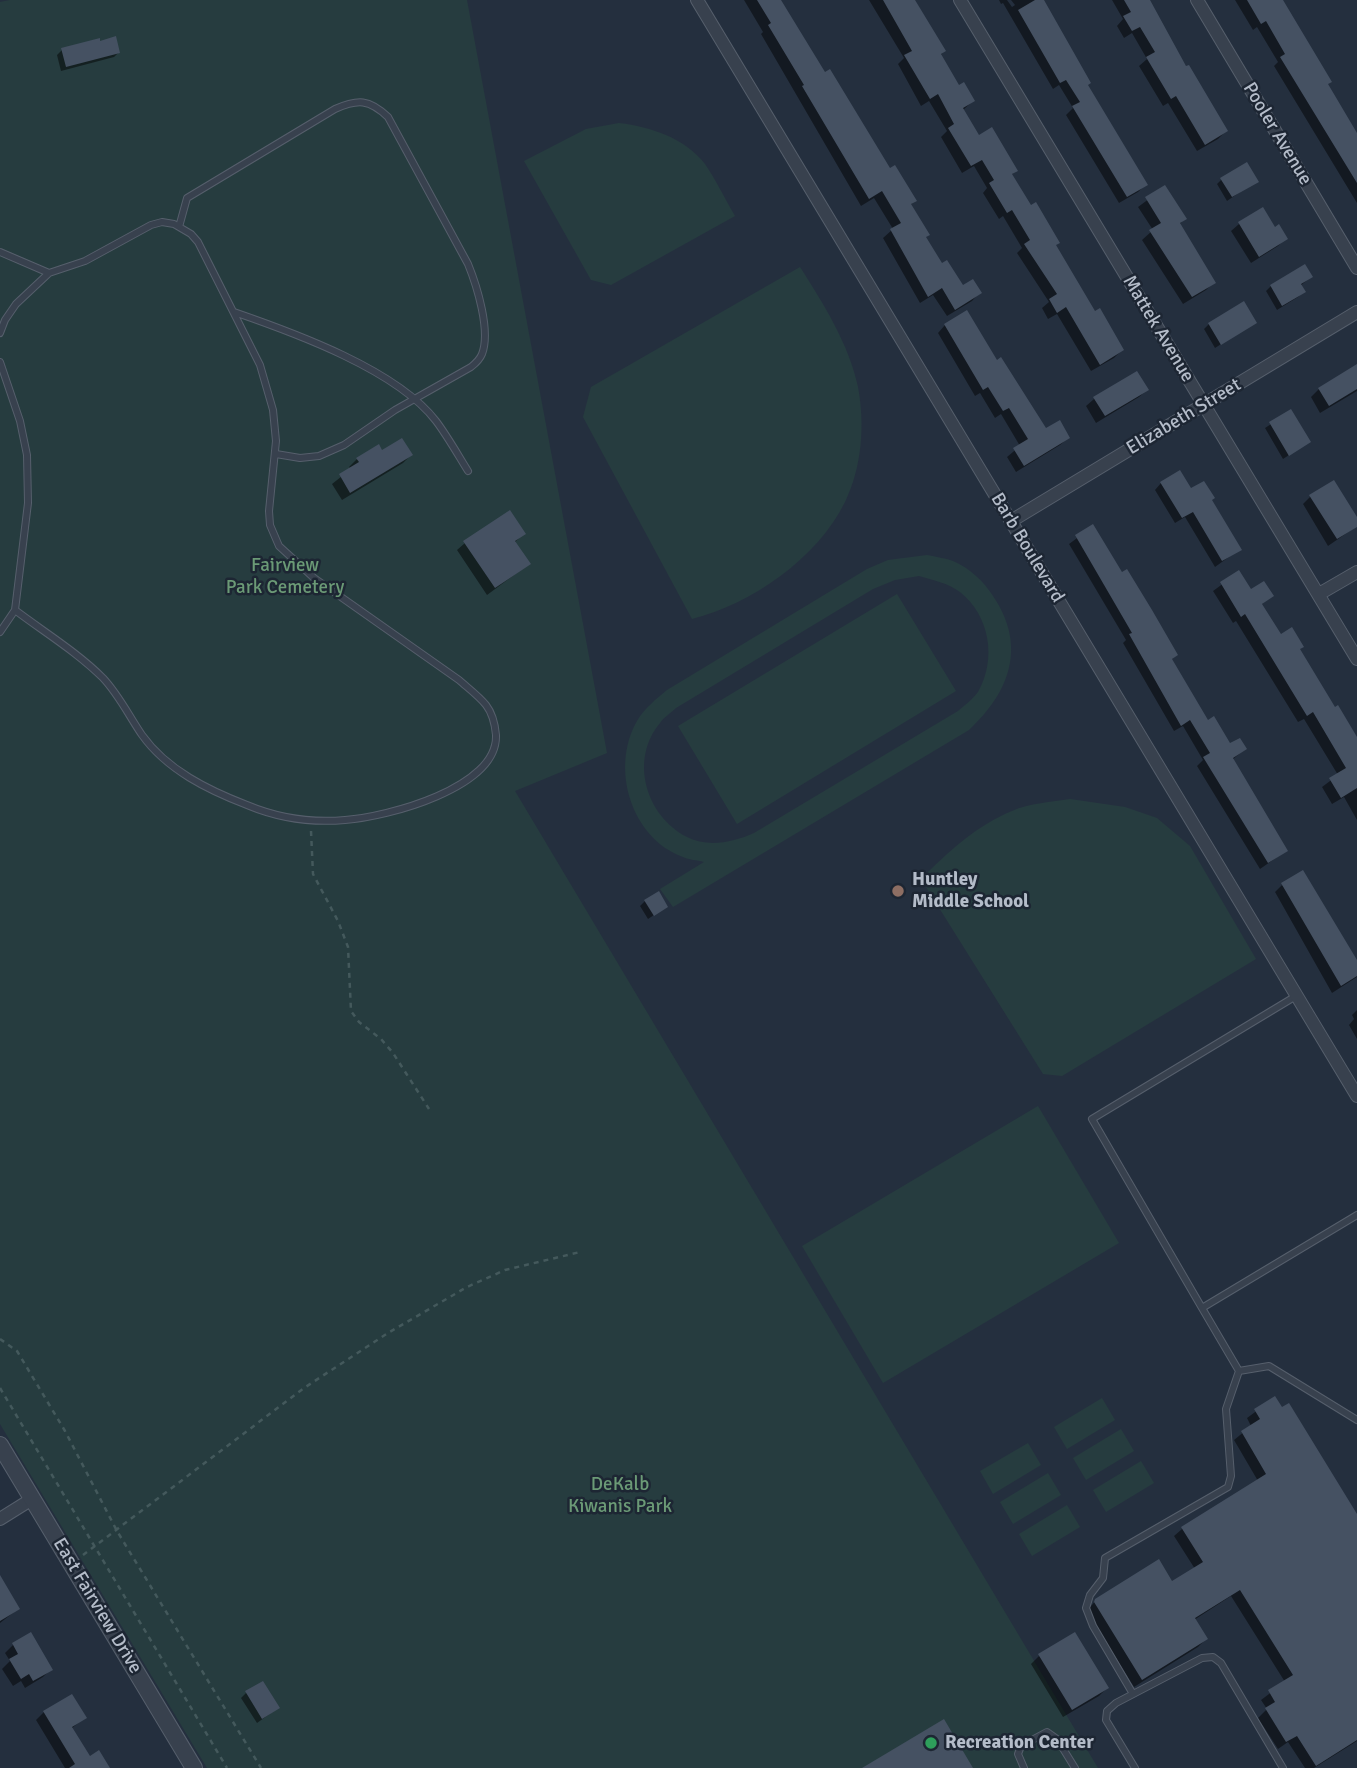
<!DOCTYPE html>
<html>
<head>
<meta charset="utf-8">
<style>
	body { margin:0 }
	canvas { display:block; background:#242f3e }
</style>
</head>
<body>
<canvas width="1357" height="1768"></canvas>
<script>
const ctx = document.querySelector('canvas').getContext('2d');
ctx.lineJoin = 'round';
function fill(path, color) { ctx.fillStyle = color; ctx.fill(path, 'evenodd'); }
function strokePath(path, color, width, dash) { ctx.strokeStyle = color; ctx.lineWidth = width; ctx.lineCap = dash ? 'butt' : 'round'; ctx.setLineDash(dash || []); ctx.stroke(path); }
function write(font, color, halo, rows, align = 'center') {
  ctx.font = font + ' Signika,sans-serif'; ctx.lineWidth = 5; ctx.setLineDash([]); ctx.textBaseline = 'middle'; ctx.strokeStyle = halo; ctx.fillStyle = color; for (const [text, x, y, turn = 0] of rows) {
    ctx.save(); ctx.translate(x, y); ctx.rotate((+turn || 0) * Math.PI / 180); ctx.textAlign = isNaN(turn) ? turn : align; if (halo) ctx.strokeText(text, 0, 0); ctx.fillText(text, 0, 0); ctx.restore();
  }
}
const green = new Path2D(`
	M 10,0 L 467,0 L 607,753 L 515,791 L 1098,1768 L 207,1768 L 0,1424 L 0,2 Z
	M 619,123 C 651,127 685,138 705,164 C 716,180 725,199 735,216 L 611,285 L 591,280 L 524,161 L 586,129 Z
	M 800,267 C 823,303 849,344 858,387 C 865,425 862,467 845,502 C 817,559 751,604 692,619 L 583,417 L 591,387 Z
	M 927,555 C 936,557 945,558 953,561 C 970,568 984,582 993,596 C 1027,646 1010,692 969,730 L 673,907 L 660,889 L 704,862 C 697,860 689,860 683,857 C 631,838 610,768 637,721 C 644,709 656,699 667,690 L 867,569 L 888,560 ZM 919,576 C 933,580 948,583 960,592 C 990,616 997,659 978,692 C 973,699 965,705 958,711 L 754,833 C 734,842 708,848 687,837 C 646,816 629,760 660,723 C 664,717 671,713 676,708 L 873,589 L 895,580 Z
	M 897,594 L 956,691 L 737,824 L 678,726 Z
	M 1070,799 L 1125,807 L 1157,818 L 1190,846 L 1256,959 L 1062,1076 L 1043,1074 L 921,879 C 947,853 977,825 1012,811 C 1029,803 1052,802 1070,799 Z
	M 1038,1106 L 1119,1243 L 883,1383 L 802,1246 Z
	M 1102,1398 L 1115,1420 L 1067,1449 L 1054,1427 Z
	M 1121,1429 L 1134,1451 L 1086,1480 L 1073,1458 Z
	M 1028,1443 L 1041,1465 L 993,1494 L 980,1471 Z
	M 1141,1461 L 1154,1483 L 1106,1512 L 1093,1490 Z
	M 1048,1473 L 1061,1495 L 1013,1524 L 1000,1502 Z
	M 1067,1505 L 1080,1527 L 1032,1556 L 1019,1534 Z`);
const shadow = new Path2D(`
	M 744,0 L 779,0 L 824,74 L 889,171 L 915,200 L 910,205 L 925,238 L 941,266 L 962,288 L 979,293 L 972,301 L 947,316 L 933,295 L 920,303 L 883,238 L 893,229 L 874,198 L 861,206 L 761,34 L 763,32 Z
	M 869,0 L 913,0 L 944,51 L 940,56 L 958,88 L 973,101 L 963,110 L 979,137 L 1016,171 L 1011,175 L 1095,313 L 1122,350 L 1114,358 L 1091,371 L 1057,314 L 1048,319 L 1042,308 L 1049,302 L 1017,253 L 1022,248 L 1003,216 L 999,219 L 983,193 L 987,188 L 974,166 L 962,173 L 941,137 L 947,131 L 929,101 L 921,106 L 898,64 L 904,58 Z
	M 999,0 L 1007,0 L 1012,7 L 1015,5 L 1011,0 L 1041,0 L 1086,85 L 1145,185 L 1138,192 L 1119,203 L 1066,115 L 1073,108 L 1059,85 L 1053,89 L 1003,3 L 1001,4 Z
	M 1112,0 L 1148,0 L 1165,33 L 1226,131 L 1218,139 L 1197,151 L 1168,103 L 1163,106 L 1139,66 L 1147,59 L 1132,33 L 1124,38 L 1117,26 L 1123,19 Z
	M 1235,0 L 1280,0 L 1326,85 L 1357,134 L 1357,203 L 1274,66 L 1278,62 L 1257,27 L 1253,30 Z
	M 62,50 L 119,52 L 114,57 L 61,71 L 57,55 Z
	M 1222,179 L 1256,181 L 1227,201 L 1217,184 Z
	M 1165,187 L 1184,219 L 1179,225 L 1214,282 L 1206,290 L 1183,304 L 1142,240 L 1153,230 L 1138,207 Z
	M 1239,224 L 1286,238 L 1278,246 L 1251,263 L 1231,231 Z
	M 1311,277 L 1300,286 L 1303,292 L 1298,297 L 1277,310 L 1266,291 L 1271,286 Z
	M 1254,323 L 1215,348 L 1204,329 L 1209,324 Z
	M 945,325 L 996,362 L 1046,430 L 1068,438 L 1060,445 L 1016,472 L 1007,457 L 1020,446 L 1001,414 L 995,418 L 980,393 L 975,396 L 938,333 Z
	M 1357,366 L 1357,391 L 1320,413 L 1311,397 L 1319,389 Z
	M 1147,390 L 1139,397 L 1096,423 L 1086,406 L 1094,399 Z
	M 1291,411 L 1309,442 L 1283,459 L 1265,428 Z
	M 382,453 L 411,455 L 403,463 L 342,500 L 332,484 L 351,469 L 349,467 L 357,459 Z
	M 1161,483 L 1191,491 L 1210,500 L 1240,549 L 1215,567 L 1185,517 L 1175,523 L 1155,490 Z
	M 1311,496 L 1357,521 L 1357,526 L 1328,546 L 1303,504 Z
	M 1092,527 L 1176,655 L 1170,661 L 1207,722 L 1229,746 L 1245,749 L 1232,760 L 1286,851 L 1260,869 L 1197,766 L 1203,760 L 1183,726 L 1174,731 L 1123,643 L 1126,640 L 1069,544 Z
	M 524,533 L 514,543 L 529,564 L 487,595 L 457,550 L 465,543 Z
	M 1239,572 L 1250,591 L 1271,596 L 1261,605 L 1280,637 L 1299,650 L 1334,709 L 1357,741 L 1357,820 L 1344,797 L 1332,804 L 1322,787 L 1338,775 L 1304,719 L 1298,722 L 1236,621 L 1233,623 L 1213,591 Z
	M 1282,885 L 1357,963 L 1357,977 L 1332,993 L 1275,892 Z
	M 645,901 L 666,907 L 648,919 L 640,906 Z
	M 1357,1010 L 1357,1039 L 1349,1025 L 1354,1019 L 1352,1015 Z
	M 1274,1398 L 1357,1517 L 1357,1741 L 1314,1768 L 1305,1768 L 1288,1742 L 1278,1749 L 1258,1718 L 1267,1709 L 1261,1700 L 1285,1682 L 1231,1596 L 1194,1620 L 1206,1639 L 1198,1647 L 1134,1687 L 1087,1611 L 1096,1600 L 1172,1583 L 1195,1569 L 1174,1536 L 1182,1529 L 1258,1481 L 1234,1440 L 1251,1426 L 1247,1418 Z
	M 0,1579 L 18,1609 L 0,1623 Z
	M 30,1635 L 51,1669 L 43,1677 L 25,1688 L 21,1681 L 13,1686 L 2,1669 L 10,1661 L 5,1653 L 13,1645 Z
	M 1039,1656 L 1107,1688 L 1099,1696 L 1063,1717 L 1031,1664 Z
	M 246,1693 L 278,1708 L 257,1723 L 241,1698 Z
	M 44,1712 L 84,1718 L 71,1729 L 89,1758 L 108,1768 L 65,1768 L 36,1720 Z`);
const building = new Path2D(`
	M 757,0 L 781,0 L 825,72 L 830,69 L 890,168 L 895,165 L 917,201 L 911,204 L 930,235 L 926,237 L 942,263 L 947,260 L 963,285 L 973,279 L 982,293 L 955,310 L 942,288 L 928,297 L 890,229 L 901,223 L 882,191 L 869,199 L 802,86 L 804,85 L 768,25 L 771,23 Z
	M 883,0 L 915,0 L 946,51 L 941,54 L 959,85 L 964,82 L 975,101 L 963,108 L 979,135 L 992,127 L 1018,171 L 1012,174 L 1031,205 L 1036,202 L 1060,243 L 1056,245 L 1095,311 L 1100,308 L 1124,350 L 1100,365 L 1066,307 L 1057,313 L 1049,299 L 1057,294 L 1024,244 L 1030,240 L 1012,210 L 1007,213 L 989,183 L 994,180 L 982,160 L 971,166 L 948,128 L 954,124 L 938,94 L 930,99 L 904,55 L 912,51 Z
	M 1035,0 L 1044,0 L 1091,83 L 1088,85 L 1148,185 L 1127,197 L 1072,106 L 1080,102 L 1066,80 L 1060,83 L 1018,10 Z
	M 1124,0 L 1150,0 L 1186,66 L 1189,65 L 1228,131 L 1205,145 L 1176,96 L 1171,99 L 1146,57 L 1155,52 L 1140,27 L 1132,31 L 1123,16 L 1131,12 Z
	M 1247,0 L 1283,0 L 1332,82 L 1328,84 L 1357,133 L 1357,183 L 1280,57 L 1285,54 L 1266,21 L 1261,24 Z
	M 116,36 L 120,53 L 66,67 L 61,48 L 100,38 L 100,41 Z
	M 1247,162 L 1259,182 L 1232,197 L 1220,178 Z
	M 1165,185 L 1187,219 L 1180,223 L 1216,283 L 1192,297 L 1149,230 L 1161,223 L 1145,197 Z
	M 1263,207 L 1275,227 L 1279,224 L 1288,239 L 1259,257 L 1238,222 Z
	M 1305,264 L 1313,277 L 1301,284 L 1306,292 L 1282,306 L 1270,285 Z
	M 1244,301 L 1257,323 L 1221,345 L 1208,323 Z
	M 967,310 L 997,360 L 1001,357 L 1046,428 L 1060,420 L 1070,438 L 1024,466 L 1013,448 L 1028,439 L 1009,408 L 1003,411 L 988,387 L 983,390 L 944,324 Z
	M 1357,364 L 1357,389 L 1329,406 L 1318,388 Z
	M 1137,371 L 1149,390 L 1105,416 L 1093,397 Z
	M 1291,409 L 1311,442 L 1289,456 L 1269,422 Z
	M 402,438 L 413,455 L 350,493 L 339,474 L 359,462 L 356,458 L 379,444 L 382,450 Z
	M 1180,470 L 1191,488 L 1204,481 L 1215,498 L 1212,500 L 1242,550 L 1222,561 L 1193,512 L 1182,518 L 1160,482 Z
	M 1334,480 L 1357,517 L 1357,527 L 1337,539 L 1309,495 Z
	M 510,510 L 526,534 L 515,541 L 531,564 L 495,588 L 463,541 Z
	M 1093,524 L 1122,572 L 1127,569 L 1152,610 L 1178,655 L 1172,659 L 1208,720 L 1214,716 L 1230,743 L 1240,738 L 1247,749 L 1233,758 L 1288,851 L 1268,863 L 1203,757 L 1210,753 L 1190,720 L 1181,726 L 1129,634 L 1132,633 L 1075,535 Z
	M 1239,570 L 1251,589 L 1264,581 L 1274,596 L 1262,604 L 1281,634 L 1292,627 L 1304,647 L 1300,649 L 1335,707 L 1338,705 L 1357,737 L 1357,788 L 1341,798 L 1329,778 L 1346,768 L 1313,712 L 1307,716 L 1245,614 L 1241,617 L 1220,582 Z
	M 1303,870 L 1357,960 L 1357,976 L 1341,986 L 1281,883 Z
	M 659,891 L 668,907 L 654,916 L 644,900 Z
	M 1275,1396 L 1282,1407 L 1289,1403 L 1357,1514 L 1357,1740 L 1316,1766 L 1297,1736 L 1286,1742 L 1265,1708 L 1275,1702 L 1268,1690 L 1293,1675 L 1240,1590 L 1195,1618 L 1208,1639 L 1142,1680 L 1094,1602 L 1095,1599 L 1159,1559 L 1172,1581 L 1203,1562 L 1181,1527 L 1266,1474 L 1241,1431 L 1260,1419 L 1254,1409 Z
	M 0,1575 L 20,1609 L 0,1621 Z
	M 31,1632 L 53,1670 L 33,1681 L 29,1674 L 21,1679 L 9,1659 L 18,1654 L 12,1643 Z
	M 1075,1632 L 1109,1688 L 1072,1710 L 1038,1654 Z
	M 263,1681 L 280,1708 L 262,1719 L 245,1691 Z
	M 72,1694 L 87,1718 L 72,1727 L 90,1756 L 99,1750 L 110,1768 L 69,1768 L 75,1764 L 43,1711 Z
	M 944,1719 L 973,1768 L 862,1768 Z`);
const path = new Path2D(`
	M 311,831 L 313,874 L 338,921 L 348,947 L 351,1011 L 359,1022 L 381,1039 L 393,1053 L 429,1109
	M 0,1339 L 17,1351 L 65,1431 L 117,1531 L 261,1768
	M 0,1388 L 227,1768
	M 83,1555 L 304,1388 L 388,1333 L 467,1287 L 505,1270 L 580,1252`);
const service = new Path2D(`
	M 179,227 L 187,198 L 335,109 C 358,99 369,99 388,117 L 468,264 C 477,286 491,331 482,354 C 480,359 476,363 471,367 L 395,410 L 344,445 L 319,456 L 300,458 L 276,454
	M 0,252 L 49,273
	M 234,312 C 295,333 397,370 436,421 C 448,437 458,455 468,471
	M 0,333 L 5,320 L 16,304 L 49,273 L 85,261 L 151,225 L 162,222 L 174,224 L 191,234 L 198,242 L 260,365 L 273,410 L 276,441 L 269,511 L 270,525 L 279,546 L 314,578 L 459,680 C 468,688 479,696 486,705 C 493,714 495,724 496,735 C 498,788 387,817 345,820 C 311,823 278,818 247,805 C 208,790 167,770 142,735 C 129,716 119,695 103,678 C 77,652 44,632 15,610
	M 0,362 L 20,421 L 27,455 L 28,503 L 15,610 L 0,632
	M 1357,1215 L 1202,1308 L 1239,1371 L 1269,1366 L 1357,1420
	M 1202,1308 L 1092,1119 L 1296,996
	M 1133,1694 L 1093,1626 L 1086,1608 L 1090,1595 L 1103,1578 L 1105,1558 L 1228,1487 L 1231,1476 L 1226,1409 L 1239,1371
	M 1024,1768 L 1018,1754 L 1021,1746 L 1047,1732 L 1057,1739 L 1075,1768
	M 1135,1768 L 1106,1720 L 1107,1711 L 1116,1703 L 1202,1658 L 1213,1657 L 1221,1663 L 1283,1768`);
const minor = new Path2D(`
	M 697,0 L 1357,1096
	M 960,0 L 1357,659
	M 1197,0 L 1357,268
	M 1011,521 L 1357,312
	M 1319,594 L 1357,572
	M 0,1519 L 32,1499`);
const tertiary = new Path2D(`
	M 0,1445 L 194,1768`);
const markers = [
	[898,891,7,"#8d6e63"],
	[931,1743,7,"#2e9e5b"]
];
const streetNames = [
	["Pooler Avenue",1277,134,59],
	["Mattek Avenue",1158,329,59],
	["Elizabeth Street",1184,417,-31],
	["Barb Boulevard",1027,548,59],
	["East Fairview Drive",97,1606,59]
];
const parkNames = [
	["Fairview",285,566],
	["Park Cemetery",285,588],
	["DeKalb",620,1485],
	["Kiwanis Park",620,1507]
];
const poiNames = [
	["Huntley",912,880],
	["Middle School",912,902],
	["Recreation Center",945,1743]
];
fill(green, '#263c3f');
fill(shadow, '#0007');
fill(building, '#455162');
strokePath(service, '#565f6c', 8);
strokePath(minor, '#565f6c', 14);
strokePath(tertiary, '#565f6c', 18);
strokePath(path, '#44595c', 2.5, [5, 5]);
strokePath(service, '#38414e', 6);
strokePath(minor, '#38414e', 12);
strokePath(tertiary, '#38414e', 16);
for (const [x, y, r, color] of markers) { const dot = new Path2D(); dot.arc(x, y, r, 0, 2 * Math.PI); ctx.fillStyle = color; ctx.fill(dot); strokePath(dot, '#1d2633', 2.5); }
write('19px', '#b4bcc9', '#1d2633', streetNames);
write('19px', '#6b9a76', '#1d2633', parkNames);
write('bold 19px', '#b4bcc9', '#1d2633', poiNames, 'left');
</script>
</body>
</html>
